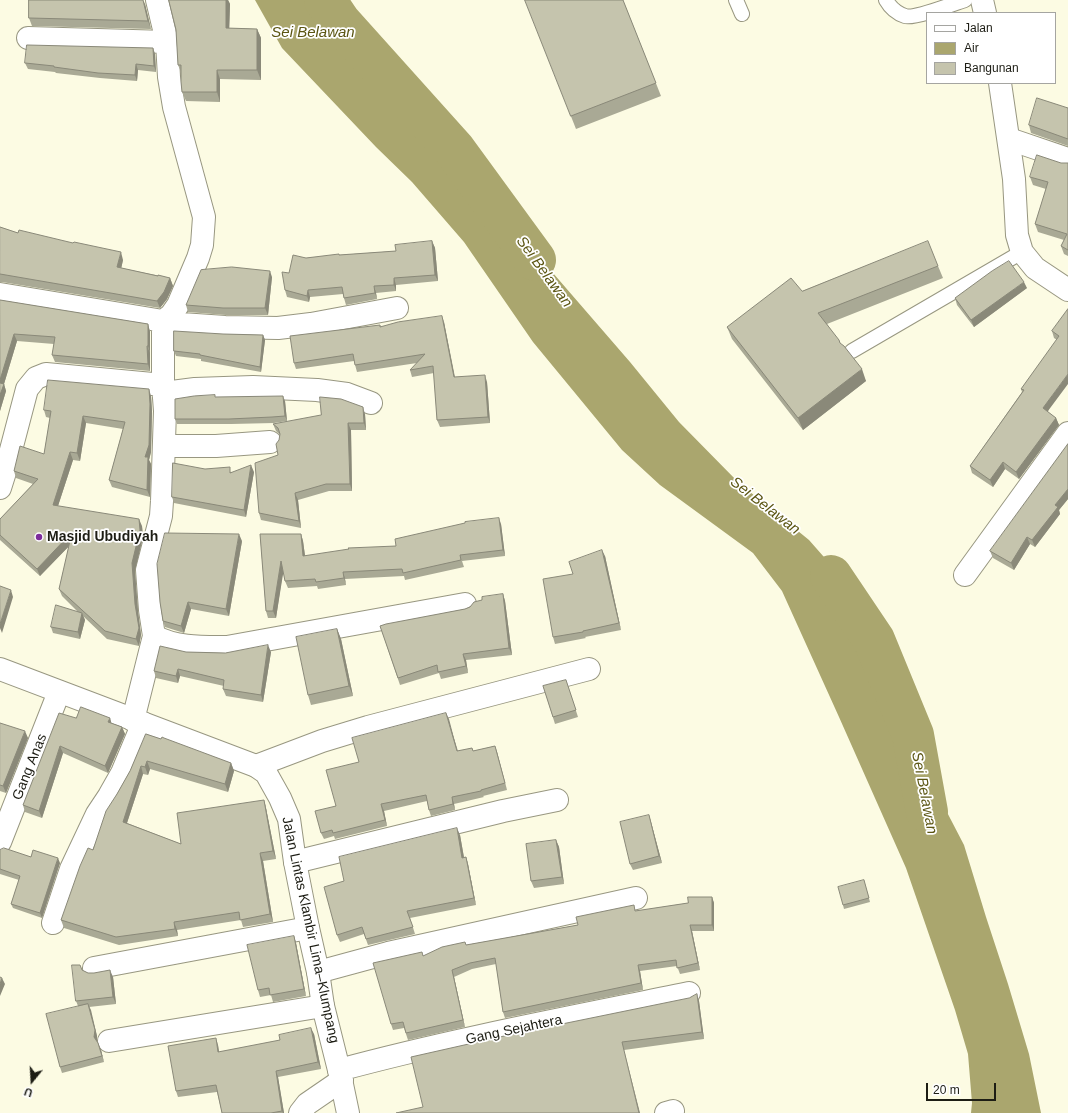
<!DOCTYPE html>
<html>
<head>
<meta charset="utf-8">
<style>
	body { margin:0 }
	#map { position:relative; width:1068px; height:1113px; overflow:hidden; background:#fcfbe3; font-family:Arial,sans-serif }
	canvas { display:block }
	.legend { position:absolute; left:926px; top:12px; width:130px; height:72px; box-sizing:border-box; background:#fff; border:1px solid #a5a5a1; margin:0; padding:5px 7px; list-style:none; font-size:12px; color:#1d1d14 }
	.legend li { display:flex; align-items:center; gap:8px; height:20px }
	.legend b { width:20px; border:1px solid #a5a5a1 }
	.north { position:absolute; left:12px; top:1061px; width:40px; height:40px; -webkit-text-stroke:3px #fff; paint-order:stroke; rotate:198deg; font-size:11px; font-weight:700; line-height:16px; text-align:center; color:#1d1d14 }
	.north::after { content:''; display:block; margin:auto; width:14px; height:18px; background:#1d1d14; clip-path:polygon(50% 0,100% 100%,50% 72%,0 100%) }
	.scale { position:absolute; left:926px; top:1083px; width:70px; height:18px; box-sizing:border-box; border:2px solid #1d1d14; border-top:0; padding-left:5px; font-size:12px; line-height:14px; white-space:nowrap; color:#1d1d14; -webkit-text-stroke:3px #fff; paint-order:stroke }
</style>
</head>
<body>
<div id="map">
<canvas width="1068" height="1113"></canvas>
<ul class="legend">
<li><b style="height:5px;background:#fff"></b>Jalan</li>
<li><b style="height:11px;background:#aaa66e"></b>Air</li>
<li><b style="height:11px;background:#c5c4ad"></b>Bangunan</li>
</ul>
<div class="north">U</div>
<div class="scale">20 m</div>
</div>
<script>
const ctx = document.querySelector('canvas').getContext('2d');
ctx.lineJoin = 'round';
function fill(path, color) { ctx.fillStyle = color; ctx.fill(path, 'evenodd'); }
function strokePath(path, color, width, dash) { ctx.strokeStyle = color; ctx.lineWidth = width; ctx.lineCap = dash ? 'butt' : 'round'; ctx.setLineDash(dash || []); ctx.stroke(path); }
function write(font, color, halo, rows, align = 'center') {
  ctx.font = font + ' Arial,sans-serif'; ctx.lineWidth = 3.5; ctx.setLineDash([]); ctx.textBaseline = 'middle'; ctx.strokeStyle = halo; ctx.fillStyle = color; for (const [text, x, y, turn = 0] of rows) {
    ctx.save(); ctx.translate(x, y); ctx.rotate((+turn || 0) * Math.PI / 180); ctx.textAlign = isNaN(turn) ? turn : align; if (halo) ctx.strokeText(text, 0, 0); ctx.fillText(text, 0, 0); ctx.restore();
  }
}
const water = new Path2D(`
	M 255,0 L 328,0 L 408,104 L 482,191 L 630,362 L 679,422 L 739,483 L 809,540 L 838,573 L 862,621 L 911,743 L 964,845 L 986,917 L 1008,984 L 1029,1054 L 1041,1113 L 971,1113 L 972,1103 L 968,1054 L 955,1010 L 906,868 L 839,717 L 782,591 L 753,553 L 660,485 L 622,450 L 533,342 L 464,242 L 412,182 L 376,147 L 282,48 Z`);
const river = new Path2D(`
	M 325,0 L 340,22 L 454,149 L 535,260
	M 831,576 L 874,640 L 913,735 L 927,812`);
const service = new Path2D(`
	M 736,0 L 742,14
	M 886,0 C 890,7 896,13 905,16 C 914,19 953,4 965,0
	M 852,351 L 1022,252`);
const minor = new Path2D(`
	M 157,0 L 167,42 L 169,77 L 174,107 L 204,217 L 202,245 L 198,258 L 178,305 L 171,315 L 163,321
	M 28,38 L 167,42
	M 1009,139 L 1068,159
	M 0,294 L 181,324 L 225,327 L 278,328 L 311,324 L 397,308
	M 163,385 L 163,321
	M 164,393 L 195,389 L 253,387 L 317,390 L 347,394 L 371,403
	M 164,446 L 216,446 L 270,442
	M 0,488 L 6,469 L 27,389 L 36,378 L 46,374 L 163,385 L 165,411 L 162,501 L 161,516 L 147,570 L 150,610 L 154,636 L 133,720
	M 965,575 L 1068,433
	M 154,636 C 176,648 202,647 227,647 L 465,604
	M 256,766 L 322,741 L 368,727 L 589,669
	M 0,842 L 59,692
	M 295,862 L 503,811 L 557,800
	M 53,923 L 71,869 L 97,814 L 109,796 L 122,773 L 143,723
	M 94,968 L 308,928
	M 318,972 L 388,953 L 636,898
	M 109,1041 L 323,1006
	M 339,1070 C 454,1039 572,1017 689,993
	M 300,1113 L 307,1104 L 342,1080
	M 666,1113 L 673,1111`);
const tertiary = new Path2D(`
	M 982,0 L 985,13
	M 1000,83 L 1014,179 L 1017,235 L 1022,252 L 1035,268 L 1068,290`);
const primary = new Path2D(`
	M 0,669 L 256,766 L 266,773 L 280,798 L 289,819 L 295,862 L 308,928 L 318,972 L 323,1006 L 339,1070 L 348,1113`);
const wall = new Path2D(`
	M 169,0 L 228,0 L 230,4 L 229,28 L 257,29 L 261,38 L 261,80 L 220,79 L 220,102 L 186,101 L 182,92 L 181,72 L 178,65 L 176,30 Z
	M 525,0 L 623,0 L 661,96 L 576,129 Z
	M 145,4 L 151,29 L 32,26 L 29,18 Z
	M 153,48 L 155,54 L 156,72 L 138,70 L 137,81 L 100,78 L 56,73 L 55,72 L 28,69 L 25,63 Z
	M 1068,108 L 1068,146 L 1031,133 L 1029,125 Z
	M 1061,163 L 1068,163 L 1068,256 L 1064,254 L 1061,246 L 1064,240 L 1038,232 L 1035,224 L 1046,189 L 1033,185 L 1030,177 Z
	M 0,227 L 18,233 L 123,260 L 121,268 L 170,278 L 173,286 L 167,299 L 160,308 L 2,282 L 0,282 Z
	M 432,241 L 435,248 L 438,281 L 396,285 L 396,291 L 376,293 L 377,299 L 346,305 L 344,298 L 343,294 L 310,297 L 309,302 L 287,297 L 285,290 L 289,273 L 306,258 L 339,255 L 396,251 Z
	M 938,266 L 943,278 L 827,324 L 866,381 L 803,430 L 732,339 L 727,327 L 802,291 Z
	M 272,277 L 268,315 L 226,315 L 188,312 L 186,305 Z
	M 1027,288 L 974,327 L 957,305 L 955,298 Z
	M 0,300 L 148,324 L 150,332 L 150,371 L 55,362 L 52,355 L 54,344 L 17,341 L 4,384 L 6,391 L 0,411 Z
	M 1068,309 L 1048,412 L 1056,418 L 1059,425 L 1019,479 L 1005,469 L 993,487 L 972,473 L 970,466 L 1022,392 L 1021,389 L 1057,340 L 1054,338 L 1052,331 Z
	M 444,322 L 455,377 L 487,382 L 490,423 L 440,427 L 437,420 L 434,373 L 412,377 L 410,370 L 417,363 L 357,372 L 354,361 L 296,369 L 294,363 L 380,325 L 381,327 Z
	M 223,334 L 263,335 L 265,340 L 261,372 L 201,361 L 201,359 L 176,356 L 174,351 Z
	M 151,396 L 152,411 L 151,452 L 149,460 L 151,464 L 150,497 L 112,487 L 109,480 L 123,429 L 86,423 L 80,461 L 73,460 L 58,506 L 142,526 L 143,537 L 135,571 L 138,611 L 141,635 L 139,646 L 107,639 L 83,616 L 85,620 L 80,639 L 53,633 L 51,627 L 78,612 L 62,596 L 59,589 L 69,546 L 40,576 L 0,540 L 0,519 L 33,484 L 16,478 L 14,471 L 44,454 L 50,418 L 46,417 L 44,410 Z
	M 216,397 L 285,401 L 287,421 L 274,423 L 231,424 L 177,424 L 175,419 Z
	M 365,414 L 366,430 L 351,430 L 352,491 L 329,491 L 298,500 L 301,528 L 261,520 L 259,513 L 278,455 L 280,435 L 276,431 L 273,424 Z
	M 1068,444 L 1068,499 L 1059,510 L 1060,514 L 1035,547 L 1030,544 L 1014,570 L 993,558 L 990,551 Z
	M 205,469 L 232,472 L 254,472 L 246,517 L 174,503 L 172,497 Z
	M 501,524 L 505,556 L 462,561 L 464,567 L 405,580 L 404,576 L 345,579 L 346,585 L 318,589 L 317,586 L 288,588 L 285,581 L 283,571 L 276,618 L 268,618 L 266,611 L 260,534 L 301,534 L 303,541 L 305,556 L 396,546 Z
	M 242,541 L 229,616 L 191,609 L 184,633 L 165,627 L 163,621 Z
	M 605,556 L 621,630 L 585,637 L 586,638 L 555,644 L 553,637 L 573,574 Z
	M 503,594 L 505,601 L 512,655 L 466,660 L 468,673 L 441,679 L 439,673 L 400,685 L 380,626 L 465,609 L 482,600 Z
	M 337,629 L 341,639 L 353,696 L 311,705 L 308,695 Z
	M 186,652 L 225,653 L 271,652 L 263,702 L 226,696 L 223,689 L 224,686 L 180,676 L 178,683 L 156,678 L 154,671 Z
	M 566,680 L 578,717 L 555,724 L 543,686 Z
	M 446,713 L 458,751 L 472,748 L 473,751 L 495,746 L 497,752 L 507,790 L 483,796 L 484,797 L 454,804 L 455,810 L 431,816 L 429,810 L 427,801 L 384,811 L 387,826 L 335,839 L 334,836 L 324,839 L 321,833 L 359,762 Z
	M 76,718 L 110,718 L 111,723 L 122,727 L 125,734 L 108,773 L 63,753 L 42,818 L 25,812 L 23,805 Z
	M 0,723 L 28,738 L 6,793 L 0,791 Z
	M 146,734 L 231,763 L 234,771 L 228,792 L 150,769 L 148,775 L 143,774 L 127,823 L 181,844 L 264,800 L 266,808 L 276,859 L 263,861 L 273,922 L 243,927 L 241,920 L 177,930 L 178,936 L 119,945 L 64,928 L 61,920 L 93,850 L 117,794 L 130,771 Z
	M 649,815 L 651,822 L 662,863 L 633,870 L 630,864 Z
	M 460,835 L 464,857 L 466,857 L 468,864 L 476,905 L 410,918 L 415,934 L 368,945 L 364,934 L 340,942 L 337,935 L 344,881 Z
	M 556,840 L 559,847 L 564,884 L 534,888 L 531,881 Z
	M 0,850 L 60,863 L 42,918 L 13,908 L 11,904 L 19,880 L 0,874 Z
	M 864,880 L 870,902 L 844,909 L 843,905 Z
	M 712,897 L 714,903 L 714,931 L 692,931 L 700,970 L 680,974 L 677,966 L 640,971 L 643,990 L 505,1018 L 503,1012 L 496,964 L 472,969 L 454,977 L 465,1027 L 408,1040 L 404,1028 L 393,1030 L 391,1024 L 423,956 L 466,945 L 578,925 L 636,911 L 688,903 Z
	M 294,936 L 296,943 L 306,996 L 273,1002 L 271,995 L 260,997 L 258,990 Z
	M 82,970 L 88,973 L 113,977 L 116,1004 L 89,1007 L 97,1036 L 97,1041 L 101,1050 L 104,1062 L 62,1073 L 60,1067 L 78,1006 L 76,1001 Z
	M 699,1001 L 704,1039 L 624,1050 L 423,1107 Z
	M 314,1034 L 321,1069 L 278,1077 L 284,1113 L 222,1113 L 217,1092 L 178,1097 L 176,1091 L 218,1045 L 219,1052 Z`);
const shadedWall = new Path2D(`
	M 143,0 L 145,4 L 151,29 L 148,21 Z
	M 226,0 L 228,0 L 230,4 L 229,38 L 226,28 Z
	M 257,29 L 261,38 L 261,80 L 257,70 Z
	M 153,48 L 155,54 L 156,72 L 154,66 Z
	M 136,64 L 138,70 L 137,81 L 135,75 Z
	M 217,70 L 220,79 L 220,102 L 217,92 Z
	M 432,241 L 435,248 L 438,281 L 435,275 Z
	M 121,252 L 123,260 L 120,274 L 117,267 Z
	M 270,271 L 272,277 L 268,315 L 265,308 Z
	M 170,278 L 173,286 L 167,299 L 160,308 L 157,301 Z
	M 394,278 L 396,285 L 396,291 L 394,285 Z
	M 1024,282 L 1027,288 L 974,327 L 971,320 Z
	M 374,286 L 376,293 L 377,299 L 375,293 Z
	M 308,290 L 310,297 L 309,302 L 307,296 Z
	M 442,316 L 444,322 L 456,384 L 454,377 Z
	M 148,324 L 150,332 L 150,353 L 148,346 Z
	M 14,334 L 17,341 L 4,384 L 6,391 L 0,411 L 0,380 Z
	M 263,335 L 265,340 L 261,372 L 260,367 Z
	M 147,346 L 150,353 L 150,371 L 148,364 Z
	M 862,369 L 866,381 L 803,430 L 798,418 Z
	M 1068,374 L 1068,384 L 1045,415 L 1043,408 Z
	M 485,375 L 487,382 L 490,423 L 488,417 Z
	M 149,389 L 151,396 L 152,411 L 151,452 L 149,460 L 151,464 L 150,497 L 147,490 L 145,457 Z
	M 283,396 L 285,401 L 287,421 L 285,416 Z
	M 363,407 L 365,414 L 366,430 L 364,423 Z
	M 83,416 L 86,423 L 80,461 L 77,453 Z
	M 1056,418 L 1059,425 L 1019,479 L 1016,472 Z
	M 348,423 L 351,430 L 352,491 L 350,484 Z
	M 70,452 L 73,460 L 56,512 L 53,505 Z
	M 1003,462 L 1005,469 L 993,487 L 990,480 Z
	M 251,465 L 254,472 L 246,517 L 244,510 Z
	M 1068,489 L 1068,499 L 1059,510 L 1060,514 L 1035,547 L 1032,540 L 1055,505 Z
	M 295,493 L 298,500 L 301,528 L 299,521 Z
	M 499,518 L 501,524 L 505,556 L 503,550 Z
	M 139,519 L 142,526 L 143,537 L 135,571 L 138,611 L 141,635 L 139,646 L 136,639 L 135,604 L 132,563 Z
	M 72,532 L 75,540 L 40,576 L 37,569 Z
	M 239,534 L 242,541 L 229,616 L 226,609 Z
	M 301,534 L 303,541 L 306,563 L 303,556 Z
	M 1027,537 L 1030,544 L 1014,570 L 1011,563 Z
	M 602,550 L 605,556 L 621,630 L 619,623 Z
	M 281,561 L 284,568 L 276,618 L 273,611 Z
	M 343,572 L 345,579 L 346,585 L 344,578 Z
	M 11,590 L 13,597 L 2,633 L 0,628 L 0,624 Z
	M 503,594 L 505,601 L 512,655 L 509,648 Z
	M 188,602 L 191,609 L 184,633 L 181,626 Z
	M 82,613 L 85,620 L 80,639 L 78,632 Z
	M 337,629 L 341,639 L 353,696 L 349,686 Z
	M 268,645 L 271,652 L 263,702 L 261,695 Z
	M 463,654 L 466,660 L 468,673 L 466,666 Z
	M 178,669 L 180,676 L 178,683 L 176,676 Z
	M 446,713 L 449,719 L 459,757 L 457,751 Z
	M 110,718 L 112,725 L 108,722 Z
	M 122,727 L 125,734 L 108,773 L 105,766 Z
	M 25,731 L 28,738 L 6,793 L 3,786 Z
	M 60,746 L 63,753 L 42,818 L 39,811 Z
	M 495,746 L 497,752 L 507,790 L 505,783 Z
	M 147,761 L 150,769 L 148,775 L 145,767 Z
	M 231,763 L 234,771 L 228,792 L 225,784 Z
	M 141,766 L 143,774 L 125,829 L 123,822 Z
	M 452,797 L 454,804 L 455,810 L 453,804 Z
	M 264,800 L 266,808 L 276,859 L 273,851 Z
	M 381,804 L 384,811 L 387,826 L 385,820 Z
	M 649,815 L 651,822 L 662,863 L 659,856 Z
	M 457,828 L 460,835 L 465,864 L 462,858 Z
	M 556,840 L 559,847 L 564,884 L 562,877 Z
	M 260,853 L 263,861 L 273,922 L 270,914 Z
	M 466,857 L 468,864 L 476,905 L 474,898 Z
	M 58,858 L 60,863 L 42,918 L 40,913 Z
	M 712,897 L 714,903 L 714,931 L 712,925 Z
	M 174,922 L 177,930 L 178,936 L 175,929 Z
	M 690,925 L 692,931 L 700,970 L 698,963 Z
	M 294,936 L 296,943 L 306,996 L 304,989 Z
	M 638,965 L 640,971 L 643,990 L 641,983 Z
	M 110,970 L 113,977 L 116,1004 L 113,997 Z
	M 452,970 L 454,977 L 465,1027 L 463,1020 Z
	M 2,978 L 5,984 L 0,996 L 0,984 Z
	M 697,994 L 699,1001 L 704,1039 L 702,1032 Z
	M 88,1004 L 91,1010 L 97,1036 L 97,1043 L 94,1037 Z
	M 311,1028 L 314,1034 L 321,1069 L 318,1062 Z
	M 216,1038 L 218,1045 L 220,1059 L 218,1052 Z
	M 622,1042 L 624,1050 L 640,1113 L 639,1113 Z
	M 98,1043 L 101,1050 L 104,1062 L 102,1056 Z
	M 276,1071 L 278,1077 L 284,1113 L 283,1113 L 282,1111 Z`);
const building = new Path2D(`
	M 29,0 L 143,0 L 148,21 L 29,18 Z
	M 169,0 L 226,0 L 226,28 L 257,29 L 257,70 L 217,70 L 217,92 L 182,92 L 181,82 L 181,65 L 178,65 L 176,30 Z
	M 525,0 L 623,0 L 656,83 L 571,116 Z
	M 27,45 L 153,48 L 154,66 L 136,64 L 135,75 L 98,73 L 54,67 L 54,66 L 25,63 Z
	M 1037,98 L 1068,108 L 1068,139 L 1029,125 Z
	M 1037,155 L 1061,163 L 1068,163 L 1068,250 L 1061,246 L 1067,234 L 1035,224 L 1048,182 L 1030,177 Z
	M 0,227 L 18,233 L 19,230 L 73,243 L 74,242 L 121,252 L 117,267 L 158,276 L 158,275 L 170,278 L 164,292 L 157,301 L 0,274 Z
	M 432,241 L 435,275 L 394,278 L 394,285 L 374,286 L 375,293 L 344,298 L 342,287 L 308,290 L 307,296 L 285,290 L 282,272 L 289,273 L 293,255 L 306,258 L 339,254 L 339,255 L 396,251 L 395,245 Z
	M 928,241 L 938,266 L 818,313 L 839,340 L 840,343 L 844,346 L 862,369 L 798,418 L 727,327 L 791,278 L 802,291 Z
	M 1009,261 L 1024,282 L 971,320 L 955,298 L 992,271 Z
	M 232,267 L 270,271 L 265,308 L 223,308 L 186,305 L 201,270 Z
	M 0,300 L 148,324 L 148,346 L 147,346 L 148,364 L 52,355 L 55,337 L 14,334 L 0,380 Z
	M 1068,309 L 1068,374 L 1043,408 L 1056,418 L 1016,472 L 1003,462 L 990,480 L 970,466 L 1024,390 L 1021,389 L 1059,336 L 1052,331 Z
	M 442,316 L 454,377 L 485,375 L 488,417 L 437,420 L 433,366 L 410,370 L 425,354 L 355,365 L 353,354 L 294,363 L 290,336 L 380,325 L 380,327 L 398,322 Z
	M 174,331 L 223,334 L 263,335 L 260,367 L 200,355 L 200,354 L 174,351 Z
	M 48,380 L 149,389 L 150,404 L 149,445 L 145,457 L 148,457 L 147,490 L 109,480 L 125,422 L 83,416 L 77,453 L 70,452 L 53,505 L 139,519 L 140,530 L 132,563 L 135,604 L 139,628 L 136,639 L 105,631 L 59,589 L 72,532 L 37,569 L 0,535 L 0,519 L 38,479 L 14,471 L 20,446 L 44,454 L 51,411 L 44,410 Z
	M 0,383 L 4,384 L 0,395 Z
	M 215,395 L 215,397 L 283,396 L 285,416 L 272,417 L 229,419 L 175,419 L 175,399 L 194,396 Z
	M 320,397 L 341,399 L 363,407 L 364,423 L 348,423 L 350,484 L 326,484 L 295,493 L 299,521 L 259,513 L 255,463 L 278,455 L 276,444 L 279,440 L 280,434 L 278,428 L 273,424 L 321,415 Z
	M 1068,444 L 1068,489 L 1055,505 L 1058,507 L 1032,540 L 1027,537 L 1011,563 L 990,551 Z
	M 173,463 L 205,469 L 230,467 L 230,473 L 251,465 L 244,510 L 172,497 Z
	M 499,518 L 503,550 L 460,555 L 461,560 L 403,573 L 402,569 L 343,572 L 344,578 L 316,582 L 315,579 L 285,581 L 281,561 L 273,611 L 266,611 L 260,534 L 301,534 L 303,556 L 349,549 L 348,548 L 396,546 L 395,539 L 465,523 L 465,522 Z
	M 165,533 L 239,534 L 226,609 L 188,602 L 181,626 L 163,621 L 160,602 L 157,564 Z
	M 602,550 L 619,623 L 583,631 L 583,632 L 553,637 L 543,579 L 573,574 L 569,562 Z
	M 0,586 L 11,590 L 0,624 Z
	M 503,594 L 509,648 L 463,654 L 466,666 L 438,672 L 437,665 L 398,678 L 380,626 L 386,624 L 465,609 L 470,607 L 474,602 L 482,600 L 482,597 Z
	M 56,605 L 82,613 L 78,632 L 51,627 Z
	M 337,629 L 349,686 L 308,695 L 296,637 Z
	M 268,645 L 261,695 L 223,689 L 224,680 L 178,669 L 176,676 L 154,671 L 160,646 L 186,652 L 225,653 Z
	M 566,680 L 576,710 L 553,717 L 543,686 Z
	M 81,707 L 110,718 L 108,722 L 122,727 L 105,766 L 60,746 L 39,811 L 23,805 L 59,713 L 76,718 Z
	M 446,713 L 457,751 L 472,748 L 473,751 L 495,746 L 505,783 L 481,790 L 481,791 L 452,797 L 453,804 L 429,810 L 426,795 L 381,804 L 385,820 L 333,833 L 332,830 L 321,833 L 315,811 L 336,806 L 326,770 L 359,762 L 352,738 Z
	M 0,723 L 25,731 L 3,786 L 0,785 Z
	M 146,734 L 161,739 L 162,737 L 164,738 L 231,763 L 225,784 L 147,761 L 145,767 L 141,766 L 123,822 L 181,844 L 177,813 L 264,800 L 273,851 L 260,853 L 270,914 L 240,920 L 239,912 L 174,922 L 175,929 L 116,937 L 61,920 L 80,866 L 88,848 L 93,850 L 106,811 L 117,794 L 130,771 Z
	M 649,815 L 659,856 L 630,864 L 620,822 Z
	M 457,828 L 462,858 L 466,857 L 474,898 L 407,911 L 413,927 L 366,939 L 362,927 L 337,935 L 324,887 L 344,881 L 339,857 Z
	M 556,840 L 562,877 L 531,881 L 526,844 Z
	M 4,848 L 31,857 L 33,850 L 58,858 L 40,913 L 11,904 L 20,876 L 0,869 L 0,850 Z
	M 864,880 L 869,898 L 843,905 L 838,887 Z
	M 688,897 L 712,897 L 712,925 L 690,925 L 698,963 L 677,968 L 676,960 L 638,965 L 641,983 L 503,1012 L 495,958 L 470,963 L 452,970 L 463,1020 L 406,1033 L 403,1022 L 391,1024 L 373,963 L 422,952 L 423,956 L 442,947 L 465,942 L 466,945 L 578,925 L 576,917 L 634,905 L 635,911 L 688,903 Z
	M 294,936 L 304,989 L 270,995 L 269,988 L 258,990 L 247,945 Z
	M 72,965 L 80,965 L 82,970 L 88,973 L 94,973 L 110,970 L 113,997 L 76,1001 Z
	M 0,977 L 2,978 L 0,984 Z
	M 697,994 L 702,1032 L 622,1042 L 639,1113 L 396,1113 L 423,1107 L 411,1057 L 513,1034 L 689,998 Z
	M 88,1004 L 95,1030 L 94,1037 L 98,1043 L 102,1056 L 60,1067 L 46,1014 Z
	M 311,1028 L 318,1062 L 276,1071 L 282,1111 L 271,1113 L 222,1113 L 216,1085 L 176,1091 L 168,1046 L 216,1038 L 218,1052 L 280,1040 L 279,1035 Z`);
const markers = [
	[39,537,4,"#7d2c9c"]
];
const poiNames = [
	["Masjid Ubudiyah",47,537]
];
const streetNames = [
	["Gang Anas",30,767,-68],
	["Jalan Lintas Klambir Lima–Klumpang",310,930,78],
	["Gang Sejahtera",514,1030,-12]
];
const waterNames = [
	["Sei Belawan",313,33],
	["Sei Belawan",544,272,54],
	["Sei Belawan",765,506,38],
	["Sei Belawan",924,793,79]
];
fill(water, '#aaa66e');
strokePath(river, '#aaa66e', 42);
strokePath(service, '#989781', 16);
strokePath(minor, '#989781', 24);
strokePath(tertiary, '#989781', 24);
strokePath(primary, '#989781', 24);
strokePath(service, '#fff', 14);
strokePath(minor, '#fff', 22);
strokePath(tertiary, '#fff', 22);
strokePath(primary, '#fff', 22);
fill(wall, '#a9a995');
fill(shadedWall, '#8a8979');
fill(building, '#c5c4ad');
strokePath(building, '#8a8979', 1);
for (const [x, y, r, color] of markers) { const dot = new Path2D(); dot.arc(x, y, r, 0, 2 * Math.PI); ctx.fillStyle = color; ctx.fill(dot); strokePath(dot, '#fff', 1.5); }
write('bold 14px', '#1d1d14', '#fff', poiNames, 'left');
write('14px', '#1d1d14', '#fff', streetNames);
write('italic 15px', '#5b5512', '#fff', waterNames);
</script>
</body>
</html>
